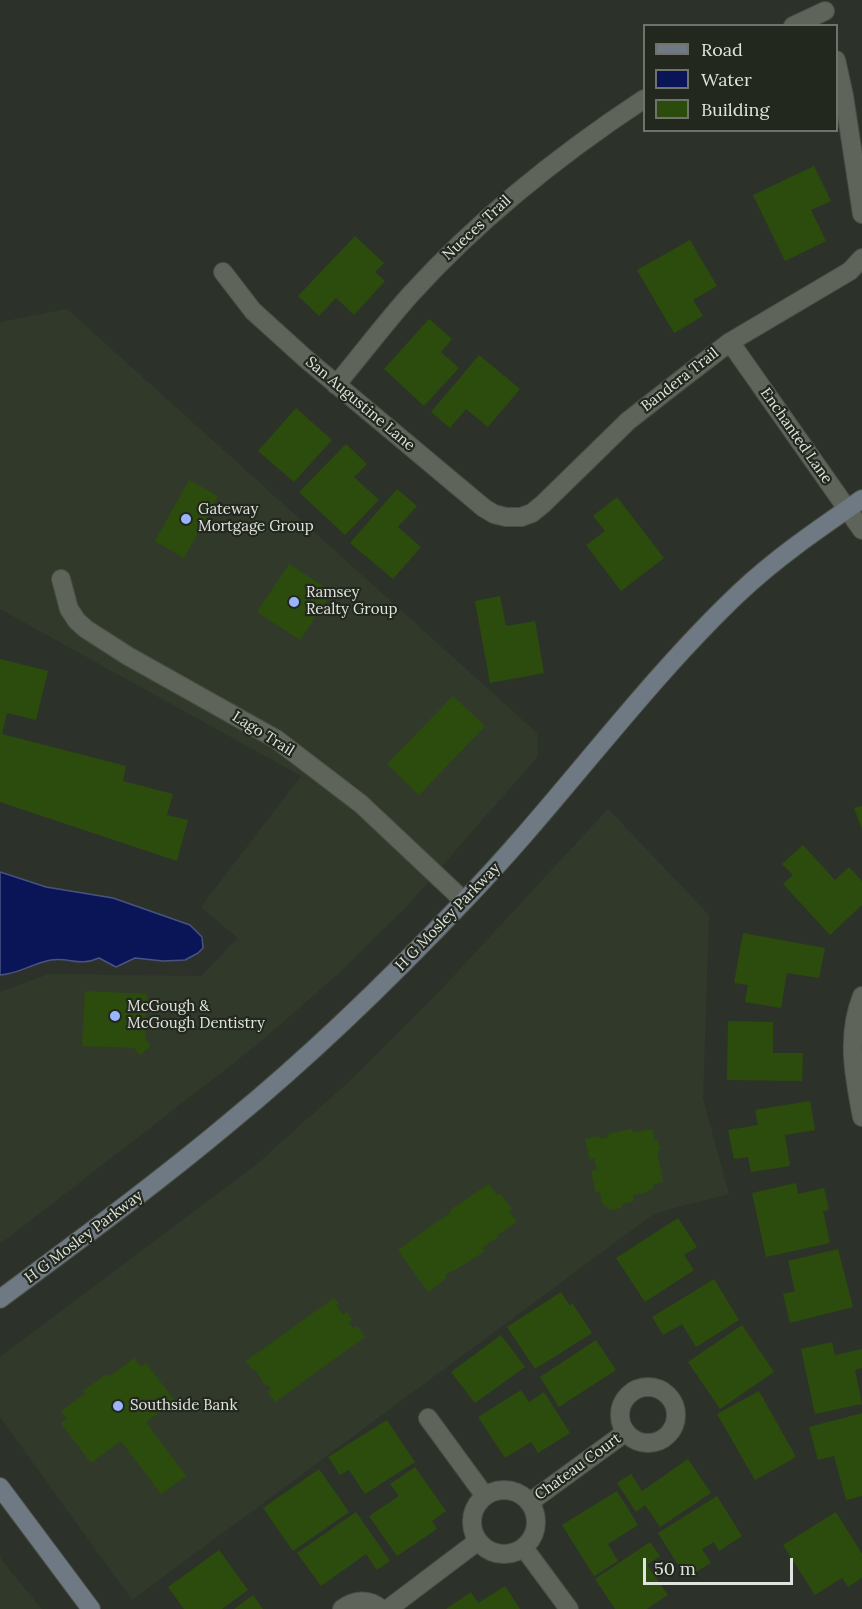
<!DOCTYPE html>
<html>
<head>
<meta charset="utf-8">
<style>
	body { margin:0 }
	#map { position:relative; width:862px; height:1609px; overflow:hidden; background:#2c3229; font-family:Lora,serif }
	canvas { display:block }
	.legend { position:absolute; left:643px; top:24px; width:195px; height:108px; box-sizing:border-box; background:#23281f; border:2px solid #6f736b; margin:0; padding:8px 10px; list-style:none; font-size:18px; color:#e0e4de }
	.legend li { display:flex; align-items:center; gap:12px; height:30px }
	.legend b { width:30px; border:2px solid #6f736b }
	.scale { position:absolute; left:643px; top:1558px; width:150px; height:27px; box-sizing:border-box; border:3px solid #e0e4de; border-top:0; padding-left:8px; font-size:18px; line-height:21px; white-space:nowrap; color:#e0e4de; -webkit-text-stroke:4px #23281f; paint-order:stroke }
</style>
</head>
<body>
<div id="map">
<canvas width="862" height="1609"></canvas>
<ul class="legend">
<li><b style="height:8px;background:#6e7983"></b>Road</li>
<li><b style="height:16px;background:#0a1558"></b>Water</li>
<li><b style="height:16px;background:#2c4c0d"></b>Building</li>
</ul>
<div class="scale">50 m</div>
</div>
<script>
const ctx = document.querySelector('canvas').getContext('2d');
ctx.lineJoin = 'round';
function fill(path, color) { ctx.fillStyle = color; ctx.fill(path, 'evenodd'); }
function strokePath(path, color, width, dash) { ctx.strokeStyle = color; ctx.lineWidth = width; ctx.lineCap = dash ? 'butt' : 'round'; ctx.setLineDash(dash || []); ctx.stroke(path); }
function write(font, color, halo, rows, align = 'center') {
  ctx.font = font + ' Lora,serif'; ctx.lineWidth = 4.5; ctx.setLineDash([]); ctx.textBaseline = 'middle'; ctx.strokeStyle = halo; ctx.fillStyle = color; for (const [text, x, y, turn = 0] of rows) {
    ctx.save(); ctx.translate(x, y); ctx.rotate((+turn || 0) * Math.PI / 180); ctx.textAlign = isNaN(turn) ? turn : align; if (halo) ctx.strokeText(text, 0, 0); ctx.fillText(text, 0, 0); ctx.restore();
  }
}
const built = new Path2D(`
	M 67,309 L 537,733 L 538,756 L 407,906 L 339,973 L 257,1045 L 0,1244 L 0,992 L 49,974 L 201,976 L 238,938 L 201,907 L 301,776 L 0,609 L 0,322 Z
	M 608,809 L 709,915 L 703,1099 L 729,1194 L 655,1213 L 132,1600 L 0,1417 L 0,1357 L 256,1165 L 354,1077 L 437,994 Z
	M 0,1557 L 11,1572 L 42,1609 L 0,1609 Z`);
const water = new Path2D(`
	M 0,872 L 46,887 L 113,898 L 190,925 L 202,937 L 203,948 L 198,953 L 185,960 L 163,961 L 135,958 L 116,967 L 99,958 C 79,967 70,957 51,960 C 33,963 19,974 0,975 Z`);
const building = new Path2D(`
	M 814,166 L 831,201 L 811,210 L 826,241 L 785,261 L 753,195 Z
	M 355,236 L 384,263 L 375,272 L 385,281 L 354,315 L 336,298 L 319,316 L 298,296 Z
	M 690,240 L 717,286 L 693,300 L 703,316 L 674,333 L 637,270 Z
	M 429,319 L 452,339 L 441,352 L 459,368 L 424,406 L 384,369 Z
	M 479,355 L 520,389 L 488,427 L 466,409 L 450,428 L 431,412 Z
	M 296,408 L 332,440 L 294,482 L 258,451 Z
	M 346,444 L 367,464 L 354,477 L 379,500 L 345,535 L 299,492 Z
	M 189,480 L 218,496 L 184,558 L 155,541 Z
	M 397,489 L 417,506 L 398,527 L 421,547 L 393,579 L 350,543 Z
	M 617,497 L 664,558 L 621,591 L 586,545 L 605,531 L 593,516 Z
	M 289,564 L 332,592 L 300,640 L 257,612 Z
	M 500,596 L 506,626 L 535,621 L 544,673 L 490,683 L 475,601 Z
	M 0,659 L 48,671 L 36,720 L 7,713 L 2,734 L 126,766 L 123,781 L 173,794 L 167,815 L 188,820 L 177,861 L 0,802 Z
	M 453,696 L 485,726 L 419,795 L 387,764 Z
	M 862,806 L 862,829 L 854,808 Z
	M 803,845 L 835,880 L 849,867 L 862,881 L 862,905 L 830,935 L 783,884 L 793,875 L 782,864 Z
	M 743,933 L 825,948 L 819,978 L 787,973 L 781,1008 L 745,1002 L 748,985 L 734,983 Z
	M 85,991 L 147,994 L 145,1039 L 151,1046 L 140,1055 L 134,1048 L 82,1046 Z
	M 728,1021 L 773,1022 L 773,1053 L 803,1053 L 802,1081 L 727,1080 Z
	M 810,1101 L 815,1130 L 785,1135 L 790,1166 L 751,1172 L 748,1157 L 734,1159 L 728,1130 L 758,1125 L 755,1110 Z
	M 632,1129 L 633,1133 L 652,1129 L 655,1141 L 658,1140 L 660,1150 L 657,1151 L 663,1182 L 653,1184 L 654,1189 L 648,1190 L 648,1192 L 633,1195 L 634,1201 L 621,1204 L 622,1208 L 609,1210 L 608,1206 L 605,1207 L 604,1203 L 602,1203 L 600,1192 L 596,1193 L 591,1171 L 597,1170 L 594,1158 L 590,1160 L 585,1139 L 599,1136 L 600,1139 L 609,1137 L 608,1134 Z
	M 796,1183 L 798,1194 L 824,1188 L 829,1210 L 823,1211 L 830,1243 L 766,1257 L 752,1193 Z
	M 489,1184 L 497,1196 L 500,1193 L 512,1209 L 509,1211 L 517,1222 L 497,1235 L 498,1237 L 482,1248 L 485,1251 L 452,1272 L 451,1271 L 445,1275 L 447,1278 L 428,1292 L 398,1250 L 451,1212 L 450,1210 Z
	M 678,1218 L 697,1247 L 684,1255 L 694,1270 L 645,1302 L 616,1258 Z
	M 838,1249 L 853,1307 L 790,1323 L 783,1294 L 795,1291 L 788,1261 Z
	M 714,1279 L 739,1320 L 696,1347 L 682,1324 L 663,1335 L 652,1317 Z
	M 561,1292 L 570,1306 L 572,1303 L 592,1333 L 535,1369 L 507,1327 Z
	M 334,1298 L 339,1304 L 336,1305 L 343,1315 L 347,1312 L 352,1320 L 349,1322 L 353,1328 L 357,1326 L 365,1337 L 275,1402 L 267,1391 L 271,1389 L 267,1384 L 265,1386 L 256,1370 L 254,1371 L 246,1361 Z
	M 742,1325 L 774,1372 L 720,1409 L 688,1362 Z
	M 501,1335 L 525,1367 L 475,1403 L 451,1372 Z
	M 596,1340 L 616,1370 L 559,1407 L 540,1377 Z
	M 832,1342 L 835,1355 L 862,1349 L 862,1368 L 855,1370 L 862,1404 L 815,1414 L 801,1349 Z
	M 134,1358 L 141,1367 L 146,1363 L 175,1401 L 146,1422 L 186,1476 L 161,1494 L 121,1441 L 91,1463 L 61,1423 L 67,1419 L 61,1411 L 85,1394 L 83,1391 L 107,1374 L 109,1377 Z
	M 521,1390 L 529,1402 L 544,1392 L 570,1433 L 538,1453 L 531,1442 L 505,1458 L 478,1417 Z
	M 759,1391 L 796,1457 L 755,1480 L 717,1414 Z
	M 862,1413 L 862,1496 L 846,1500 L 834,1456 L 818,1460 L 809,1427 Z
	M 387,1420 L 415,1462 L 365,1494 L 349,1470 L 340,1475 L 328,1457 Z
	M 688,1459 L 711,1493 L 660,1527 L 645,1505 L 636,1512 L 617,1483 L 631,1474 L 642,1491 Z
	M 415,1467 L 446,1511 L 432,1521 L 437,1529 L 397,1556 L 369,1516 L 399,1496 L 390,1484 Z
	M 319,1469 L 349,1512 L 293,1551 L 263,1508 Z
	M 617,1491 L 638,1525 L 608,1544 L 618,1561 L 594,1576 L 562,1525 Z
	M 717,1496 L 742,1536 L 719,1551 L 714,1542 L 702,1549 L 711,1563 L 686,1578 L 658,1533 Z
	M 356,1512 L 390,1561 L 377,1570 L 366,1554 L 321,1586 L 297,1553 Z
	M 836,1512 L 862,1554 L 862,1578 L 848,1587 L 842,1578 L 815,1595 L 783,1545 Z
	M 650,1542 L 660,1556 L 647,1565 L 668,1595 L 647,1609 L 615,1609 L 595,1579 Z
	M 219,1550 L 248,1590 L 222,1609 L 184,1609 L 168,1587 Z
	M 505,1586 L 520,1609 L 446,1609 L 471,1592 L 478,1603 Z
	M 253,1595 L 263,1609 L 234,1609 Z`);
const street = new Path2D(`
	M 793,26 L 825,11
	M 836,60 L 844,96 L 862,214
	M 223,272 L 253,311 L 306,359 L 484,508 L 494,514 L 506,517 L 521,517 L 532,513 L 543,504 L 628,421 L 683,378 L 730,342 L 850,271 L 862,258
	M 730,342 L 862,530
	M 336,385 C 361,355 385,323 411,294 C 480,218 559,155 644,99
	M 61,579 L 69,609 L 77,621 L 86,629 L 128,656 L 276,739 L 361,804 L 464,901
	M 862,996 C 846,1036 854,1076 862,1117
	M620 1415a28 28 0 1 1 56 0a28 28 0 1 1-56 0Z
	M 428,1418 L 485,1496
	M472 1522a32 32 0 1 1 64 0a32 32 0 1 1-64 0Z
	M 530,1502 L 626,1432
	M 524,1548 L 569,1609
	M 342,1609 C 354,1600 369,1598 381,1609
	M 388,1609 L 478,1541`);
const secondary = new Path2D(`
	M 0,1299 C 78,1241 156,1184 230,1122 C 313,1054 389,980 463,902 C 559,803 640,687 739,593 C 777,557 820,528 862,499
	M 0,1487 L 91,1609`);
const markers = [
	[186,519,6,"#99b5fd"],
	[294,602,6,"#99b5fd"],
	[115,1016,6,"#99b5fd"],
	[118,1406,6,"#99b5fd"]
];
const streetNames = [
	["Nueces Trail",477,228,-43],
	["Bandera Trail",680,380,-38],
	["San Augustine Lane",360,404,40],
	["Enchanted Lane",796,436,55],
	["Lago Trail",263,734,32],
	["H G Mosley Parkway",448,917,-46],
	["H G Mosley Parkway",84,1237,-37],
	["Chateau Court",578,1467,-36]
];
const poiNames = [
	["Gateway",198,510],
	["Mortgage Group",198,527],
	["Ramsey",306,593],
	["Realty Group",306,610],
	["McGough &",127,1007],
	["McGough Dentistry",127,1024],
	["Southside Bank",130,1406]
];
fill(built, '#313a2a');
fill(water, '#0a1558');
strokePath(water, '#4a5380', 1.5);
fill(building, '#2c4c0d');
strokePath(street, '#4a4f46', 20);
strokePath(secondary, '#4a4f46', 20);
strokePath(street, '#5e6459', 18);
strokePath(secondary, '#6e7983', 18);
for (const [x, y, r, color] of markers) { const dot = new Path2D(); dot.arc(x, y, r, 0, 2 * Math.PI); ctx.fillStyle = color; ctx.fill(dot); strokePath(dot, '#23281f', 2); }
write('15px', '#e0e4de', '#23281f', streetNames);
write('15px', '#e0e4de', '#23281f', poiNames, 'left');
</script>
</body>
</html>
